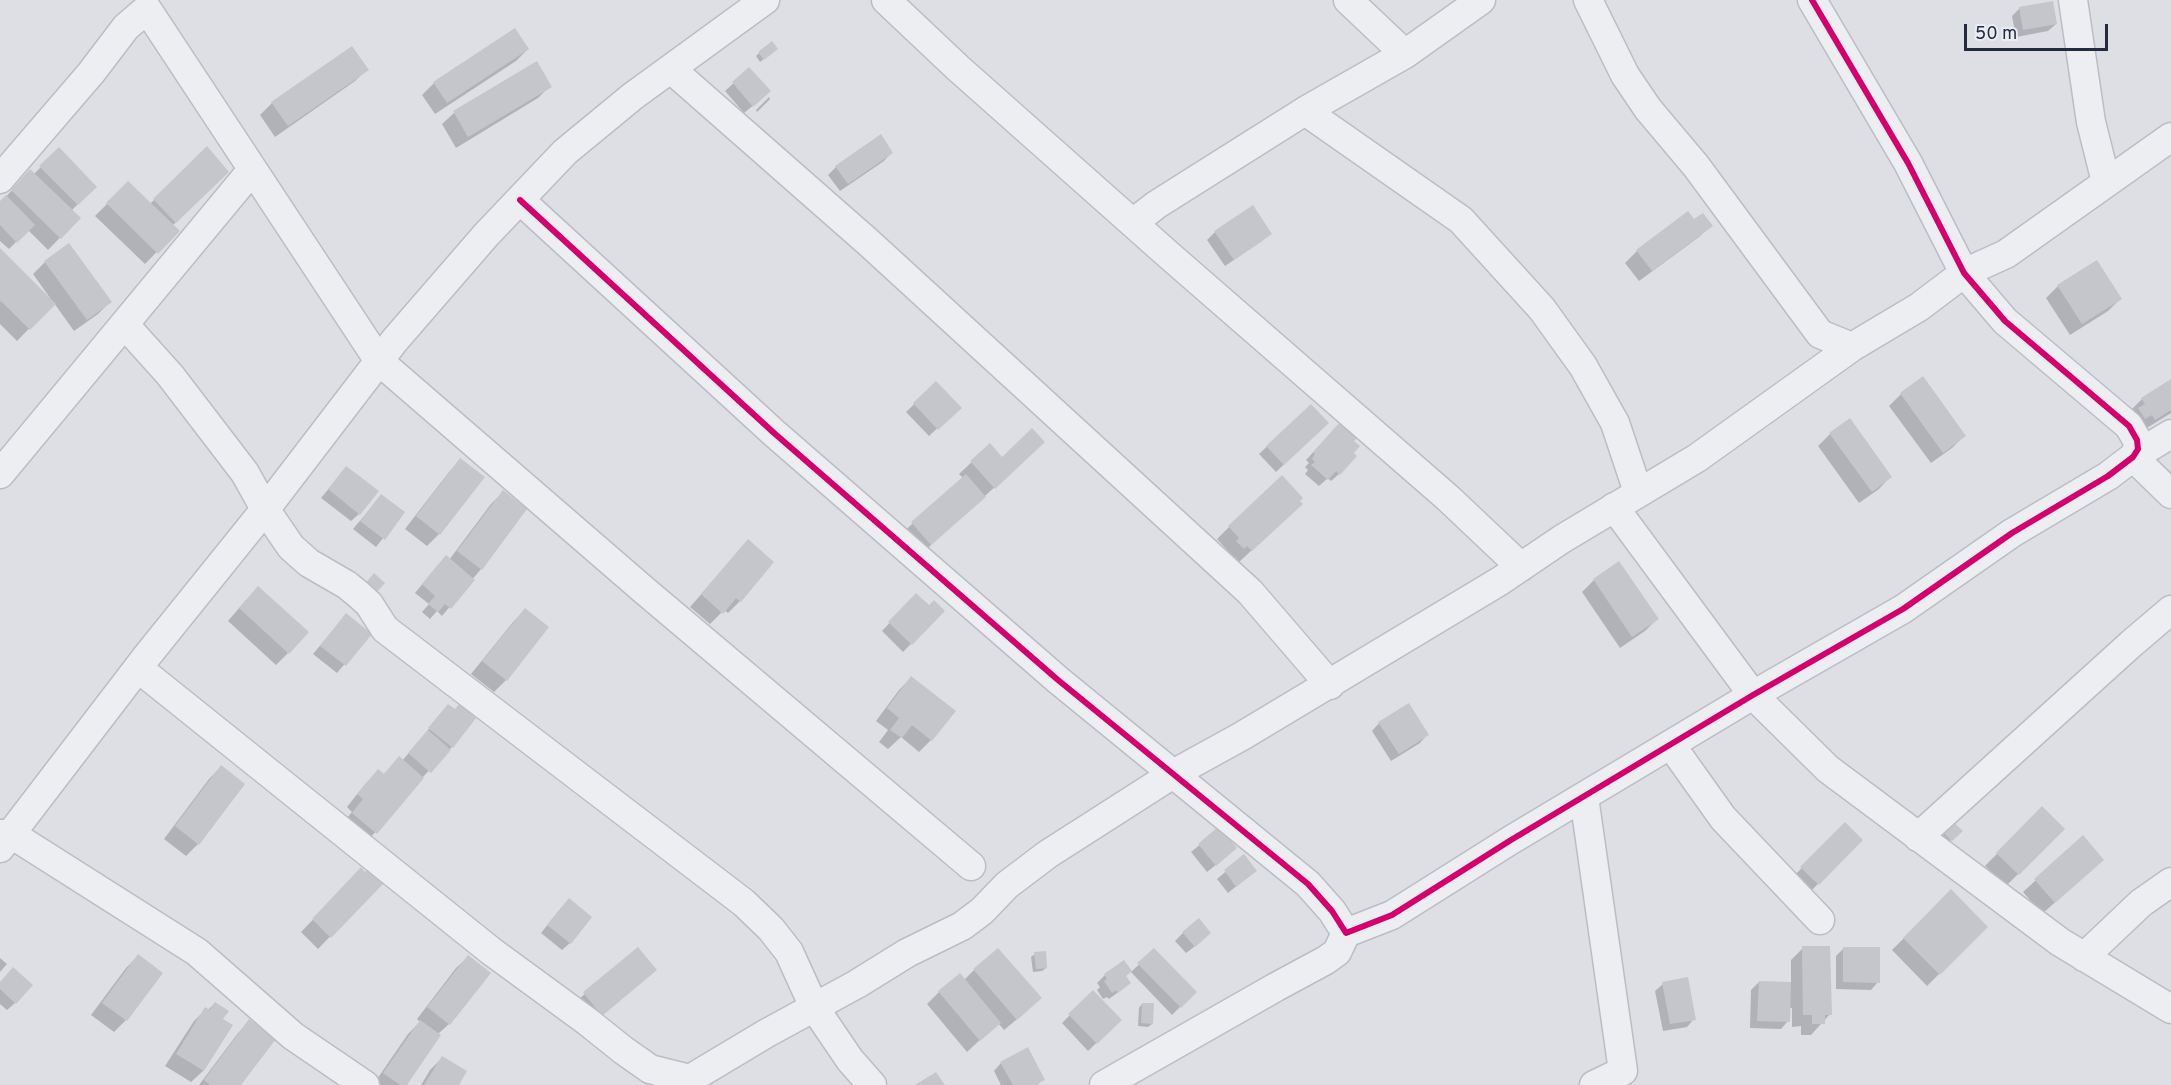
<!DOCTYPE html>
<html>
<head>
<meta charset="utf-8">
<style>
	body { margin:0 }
	#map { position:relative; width:2171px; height:1085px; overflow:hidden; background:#dedfe5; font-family:Overpass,sans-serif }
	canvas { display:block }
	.scale { position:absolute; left:1964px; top:24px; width:144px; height:27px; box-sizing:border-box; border:3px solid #242a3f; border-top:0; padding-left:8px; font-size:18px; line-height:21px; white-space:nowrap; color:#242a3f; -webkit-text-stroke:4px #ebedf5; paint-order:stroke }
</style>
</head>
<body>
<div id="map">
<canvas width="2171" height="1085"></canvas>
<div class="scale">50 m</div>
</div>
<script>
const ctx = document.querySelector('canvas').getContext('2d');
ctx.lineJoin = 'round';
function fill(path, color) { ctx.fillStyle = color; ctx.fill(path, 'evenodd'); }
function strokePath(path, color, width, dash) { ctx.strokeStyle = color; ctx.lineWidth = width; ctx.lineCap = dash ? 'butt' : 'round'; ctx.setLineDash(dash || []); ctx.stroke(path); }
const shadow = new Path2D(`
	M 2020,8 L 2056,24 L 2048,31 L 2016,37 L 2012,16 Z
	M 528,49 L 516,61 L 435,114 L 422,95 L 434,83 Z
	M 773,52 L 760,62 L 756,56 L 759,53 Z
	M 536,63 L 550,86 L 538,98 L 456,148 L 442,124 L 454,113 Z
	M 367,69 L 355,81 L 275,137 L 260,115 L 272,103 Z
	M 749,69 L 761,99 L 744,113 L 725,91 Z
	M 769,97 L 770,99 L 757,112 L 756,110 Z
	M 207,148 L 227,172 L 172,226 L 177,231 L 145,264 L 95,216 L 128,183 L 150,204 Z
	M 59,149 L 95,187 L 71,211 L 79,218 L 48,250 L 28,230 L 9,249 L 0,241 L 0,203 L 30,171 L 33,175 Z
	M 891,153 L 884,161 L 840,191 L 828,175 L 836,167 Z
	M 1711,225 L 1699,237 L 1639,281 L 1625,263 L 1637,251 Z
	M 1215,232 L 1270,233 L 1262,241 L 1225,266 L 1207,240 Z
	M 0,250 L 49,299 L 50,298 L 33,274 L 45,262 L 110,302 L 98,314 L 74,331 L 54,303 L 17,341 L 0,324 Z
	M 2058,286 L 2120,299 L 2108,311 L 2070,335 L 2046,298 Z
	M 2171,381 L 2171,413 L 2142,431 L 2130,411 L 2142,399 Z
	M 936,383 L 959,408 L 929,436 L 906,412 Z
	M 1901,394 L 1964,436 L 1952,448 L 1931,463 L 1889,406 Z
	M 1310,406 L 1327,423 L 1276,472 L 1259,454 Z
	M 1332,432 L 1352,441 L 1339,474 L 1331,481 L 1328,478 L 1319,486 L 1305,474 L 1308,470 L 1305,467 L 1309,463 L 1306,460 Z
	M 1830,434 L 1890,477 L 1879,489 L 1859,503 L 1818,446 Z
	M 990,445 L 1001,459 L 1031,454 L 919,556 L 900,535 L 963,478 L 959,474 Z
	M 461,460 L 483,478 L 439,534 L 427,546 L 405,529 L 449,472 Z
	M 346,468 L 359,514 L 351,521 L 321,498 Z
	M 503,492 L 481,569 L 442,616 L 437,611 L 430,619 L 422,612 L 429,604 L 415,593 L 438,565 L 449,560 L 491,504 Z
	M 381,496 L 403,513 L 376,547 L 353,529 Z
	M 1289,516 L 1239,562 L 1235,557 L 1231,560 L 1225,554 L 1228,551 L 1217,539 L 1229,527 Z
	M 748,541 L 740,601 L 728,613 L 724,610 L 710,624 L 690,607 Z
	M 1594,580 L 1657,619 L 1645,631 L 1620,648 L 1582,592 Z
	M 916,595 L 929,607 L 943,611 L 903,652 L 882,631 Z
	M 246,600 L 288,653 L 276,665 L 228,621 Z
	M 525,610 L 547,627 L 506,680 L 494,692 L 471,674 L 513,622 Z
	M 339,623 L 370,634 L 337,673 L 313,654 Z
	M 911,678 L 931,740 L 919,752 L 901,737 L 888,749 L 879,742 L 888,730 L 876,721 L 899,690 Z
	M 448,706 L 474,718 L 452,747 L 421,779 L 364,845 L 341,825 L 352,812 L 347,807 L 366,783 L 383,775 L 399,758 L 402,761 Z
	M 1379,723 L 1427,735 L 1420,743 L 1391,761 L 1372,731 Z
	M 221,767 L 198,844 L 186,856 L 164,839 L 209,779 Z
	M 2042,808 L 2063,829 L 2006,886 L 1985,866 Z
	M 1952,823 L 1961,831 L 1948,843 L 1940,835 Z
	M 1845,824 L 1861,840 L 1810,892 L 1794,876 Z
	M 1219,829 L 1227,856 L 1207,872 L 1191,852 Z
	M 2083,837 L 2090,871 L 2042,914 L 2023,892 Z
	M 1244,856 L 1255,871 L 1228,893 L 1217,879 Z
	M 361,870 L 382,883 L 318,949 L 301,932 Z
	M 1951,891 L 1986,927 L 1927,986 L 1892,950 Z
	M 561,908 L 570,943 L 562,950 L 541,933 Z
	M 1183,933 L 1202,941 L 1186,953 L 1175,941 Z
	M 1803,948 L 1830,1014 L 1811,1035 L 1801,1035 L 1801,1026 L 1792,1027 L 1792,1008 L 1789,1008 L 1788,1021 L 1781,1029 L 1750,1028 L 1751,990 L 1759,982 L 1791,983 L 1791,960 Z
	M 1844,948 L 1878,982 L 1871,990 L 1836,989 L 1836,956 Z
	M 637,949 L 655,970 L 589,1026 L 572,1005 Z
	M 1154,950 L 1195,992 L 1172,1015 L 1130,971 L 1125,977 L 1121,990 L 1109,999 L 1107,997 L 1103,999 L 1097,990 L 1100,987 L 1097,983 L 1105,975 L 1124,962 L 1131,972 Z
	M 1035,954 L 1046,968 L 1042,971 L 1033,972 L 1031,957 Z
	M 138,956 L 126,1020 L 114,1032 L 91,1015 L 126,968 Z
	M 468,957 L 449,1024 L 438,1034 L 405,1085 L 373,1085 L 408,1034 L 420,1022 L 417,1019 L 456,968 Z
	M 0,958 L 7,964 L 0,972 Z
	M 974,970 L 1028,1010 L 1004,1030 L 998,1023 L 967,1052 L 927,1004 L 939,992 L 964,980 Z
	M 0,983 L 15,1003 L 7,1010 L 0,1004 Z
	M 1663,984 L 1694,1019 L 1687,1027 L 1663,1031 L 1655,991 Z
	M 1093,992 L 1120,1020 L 1088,1051 L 1062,1023 Z
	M 215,1003 L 221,1020 L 231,1026 L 203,1071 L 191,1082 L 165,1066 L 194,1021 L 206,1009 L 208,1010 Z
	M 1142,1004 L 1152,1024 L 1148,1027 L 1138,1026 L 1139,1008 Z
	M 250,1021 L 239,1085 L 199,1085 L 238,1033 Z
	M 442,1058 L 457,1085 L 421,1085 L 430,1070 Z
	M 1001,1063 L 1043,1079 L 1037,1085 L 1001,1085 L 994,1071 Z`);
const building = new Path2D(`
	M 2053,1 L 2057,24 L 2023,30 L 2019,7 Z
	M 515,28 L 529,49 L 447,103 L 433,82 Z
	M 772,41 L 778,49 L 764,60 L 758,52 Z
	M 352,46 L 369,70 L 288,126 L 271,102 Z
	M 537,61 L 552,87 L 468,137 L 453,111 Z
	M 749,67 L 771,91 L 753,107 L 732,82 Z
	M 881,134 L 893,153 L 848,184 L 835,166 Z
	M 207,146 L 229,172 L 176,223 L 153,199 Z
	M 59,147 L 97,187 L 78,205 L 39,166 Z
	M 30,169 L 81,218 L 61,239 L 11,190 Z
	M 128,181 L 180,231 L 158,254 L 106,203 Z
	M 6,195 L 35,225 L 17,243 L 0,225 L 0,201 Z
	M 1253,205 L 1272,234 L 1234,260 L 1214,231 Z
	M 1688,211 L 1694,219 L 1703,213 L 1713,226 L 1652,271 L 1636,250 Z
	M 69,243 L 112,302 L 87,320 L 44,261 Z
	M 0,248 L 56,304 L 30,330 L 1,301 L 0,302 Z
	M 2097,260 L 2122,299 L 2082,324 L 2057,285 Z
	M 1923,376 L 1966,436 L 1943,453 L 1900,393 Z
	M 2171,379 L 2171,410 L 2155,420 L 2152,415 L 2145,419 L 2138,408 L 2145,404 L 2141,398 Z
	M 936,381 L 962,408 L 938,430 L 913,403 Z
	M 1311,404 L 1329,423 L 1284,465 L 1266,446 Z
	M 1850,418 L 1892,477 L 1872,492 L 1829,433 Z
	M 1340,422 L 1360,435 L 1354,441 L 1360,446 L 1354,453 L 1357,456 L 1340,475 L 1336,471 L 1328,480 L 1311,465 L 1315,462 L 1312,459 L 1315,454 L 1313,452 Z
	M 1032,428 L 1045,442 L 995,489 L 970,461 L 990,443 L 1002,457 Z
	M 460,458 L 485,477 L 440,535 L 416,516 Z
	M 346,466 L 379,491 L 360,515 L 328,489 Z
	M 966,474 L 986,497 L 931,545 L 911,522 Z
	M 1282,475 L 1303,498 L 1300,501 L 1303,504 L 1252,551 L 1247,546 L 1244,549 L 1236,541 L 1239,538 L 1228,526 Z
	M 503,490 L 527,509 L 482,570 L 457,551 Z
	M 381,494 L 405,512 L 385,540 L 360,521 Z
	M 748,539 L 774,562 L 741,602 L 736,598 L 723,614 L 701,594 Z
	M 446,555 L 475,580 L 451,609 L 445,604 L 438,612 L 428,604 L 435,596 L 422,584 Z
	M 1619,561 L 1659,619 L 1632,637 L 1593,579 Z
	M 374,573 L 385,583 L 375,594 L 364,585 Z
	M 258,586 L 309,632 L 289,654 L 239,608 Z
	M 916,593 L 929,605 L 934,600 L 945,611 L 912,645 L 888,622 Z
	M 525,608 L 549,627 L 507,681 L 482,661 Z
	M 346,613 L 372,634 L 346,666 L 320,646 Z
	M 911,676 L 956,711 L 932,741 L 912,725 L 902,738 L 890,730 L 899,718 L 887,708 Z
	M 1409,703 L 1429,735 L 1399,754 L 1378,722 Z
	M 448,704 L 455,709 L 459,704 L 476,718 L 453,748 L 428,728 Z
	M 428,730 L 451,750 L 431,773 L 408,753 Z
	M 399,756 L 424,778 L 377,834 L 352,813 L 363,799 L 357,794 L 378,769 L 384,774 Z
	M 221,765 L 245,784 L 199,845 L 175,826 Z
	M 2042,806 L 2065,829 L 2019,875 L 1996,853 Z
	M 1952,821 L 1963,831 L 1952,841 L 1942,831 Z
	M 1845,822 L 1863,840 L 1819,885 L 1800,867 Z
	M 1219,826 L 1237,848 L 1216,866 L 1198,844 Z
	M 2083,835 L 2104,860 L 2055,903 L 2034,879 Z
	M 1244,854 L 1257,871 L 1236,887 L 1224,870 Z
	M 361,867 L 365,872 L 369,869 L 384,883 L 331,938 L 312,919 Z
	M 1951,889 L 1988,927 L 1940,975 L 1903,938 Z
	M 569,898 L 592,917 L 571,944 L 547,925 Z
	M 1199,918 L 1211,933 L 1195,947 L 1182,932 Z
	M 1802,946 L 1830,946 L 1832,1015 L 1825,1015 L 1825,1024 L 1812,1024 L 1812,1015 L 1803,1015 Z
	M 638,947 L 657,970 L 602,1016 L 583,992 Z
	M 1843,947 L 1880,947 L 1880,983 L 1843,982 Z
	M 998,948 L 1042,998 L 1017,1020 L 973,969 Z
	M 1154,948 L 1197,992 L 1181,1008 L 1137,963 Z
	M 1046,951 L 1047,968 L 1036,969 L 1034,952 Z
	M 138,954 L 163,973 L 127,1021 L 102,1003 Z
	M 468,955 L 491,973 L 450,1025 L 427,1007 Z
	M 1124,960 L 1132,971 L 1126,976 L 1131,983 L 1118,993 L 1116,990 L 1112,993 L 1104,981 L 1107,979 L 1104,974 Z
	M 13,967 L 33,985 L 16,1004 L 0,989 L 0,982 Z
	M 960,973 L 1001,1023 L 980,1041 L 938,991 Z
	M 1688,977 L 1696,1020 L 1670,1024 L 1662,982 Z
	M 1759,981 L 1791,982 L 1790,1022 L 1757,1021 Z
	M 1093,990 L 1122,1020 L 1097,1044 L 1068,1014 Z
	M 215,1002 L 229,1011 L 223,1019 L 233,1025 L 204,1071 L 176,1054 L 205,1007 L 210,1010 Z
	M 1142,1003 L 1154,1003 L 1153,1024 L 1141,1023 Z
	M 249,1019 L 276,1039 L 241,1085 L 210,1085 L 204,1080 Z
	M 420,1020 L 441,1035 L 407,1085 L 400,1085 L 383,1073 Z
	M 1028,1047 L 1045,1080 L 1035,1085 L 1013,1085 L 1000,1062 Z
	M 442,1056 L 467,1071 L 459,1085 L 424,1085 Z
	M 936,1072 L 945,1085 L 915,1085 Z`);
const minor = new Path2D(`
	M 886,0 L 958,68 L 1171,257 L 1448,498 L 1521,567
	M 1348,0 L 1405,54
	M 1588,0 L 1625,75 L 1648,109 L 1696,166 L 1820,334 L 1852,347
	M 2073,0 L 2091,122 L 2106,182
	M 671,69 L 868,242 L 1250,592 L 1330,685
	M 1305,111 L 1461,220 L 1542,309 L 1583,366 L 1615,423 L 1638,492
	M 0,179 L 91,73 L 126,27 L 147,9 L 379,361 L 645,591 L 971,866
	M 520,200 L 774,433 L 1058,680 L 1308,884 L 1332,911 L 1346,933 L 1392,915 L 1511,840 L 1753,695 L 1903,609 L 2012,533 L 2108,476 L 2133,457 L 2138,449 L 2137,440 L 2129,426 L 2005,321 L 1964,273 L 1908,163 L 1812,0
	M 1133,223 L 1156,205 L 1305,111 L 1405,54 L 1481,0
	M 125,325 L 170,375 L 245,473 L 265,509 L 291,547 L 309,563 L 347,585 L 358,594 L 369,604 L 385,629 L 744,903 L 771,929 L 789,952 L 814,1007 L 850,1060 L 872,1085
	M 2171,434 L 2133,457 L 2171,494
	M 0,474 L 252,170
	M 1614,507 L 1753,695 L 1828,769 L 2060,942 L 2171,1009
	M 138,668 L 491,951 L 588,1022 L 623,1050 L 650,1069 L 690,1079
	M 1671,745 L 1723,818 L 1820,920
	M 1584,797 L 1623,1071 L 1594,1085
	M 0,834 L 11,834 L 197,952 L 293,1036 L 365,1085
	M 1918,837 L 2131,644 L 2171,610
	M 0,848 L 147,656 L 271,502 L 395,340 L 486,235 L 565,152 L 633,96 L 765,0
	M 2084,957 L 2141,903 L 2171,882
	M 680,1085 L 767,1033 L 857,984 L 907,953 L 962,926 L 982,911 L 1007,885 L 1048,854 L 1109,815 L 1173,774 L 1242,736 L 1500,581 L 1562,539 L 1697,458 L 1852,347 L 1919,307 L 1964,273 L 2006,254 L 2171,137
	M 1104,1085 L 1276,987 L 1326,960 L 1337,952 L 1346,933`);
const cycleway = new Path2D(`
	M 520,200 L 774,433 L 1058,680 L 1308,884 L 1332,911 L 1346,933 L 1392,915 L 1511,840 L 1753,695 L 1903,609 L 2012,533 L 2108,476 L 2133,457 L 2138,449 L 2137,440 L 2129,426 L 2005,321 L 1964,273 L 1908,163 L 1812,0`);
fill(shadow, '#0003');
fill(building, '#c4c6cc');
strokePath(minor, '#bcbdc3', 31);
strokePath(minor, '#edeef1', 28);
strokePath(cycleway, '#d6006c', 6);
</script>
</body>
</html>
